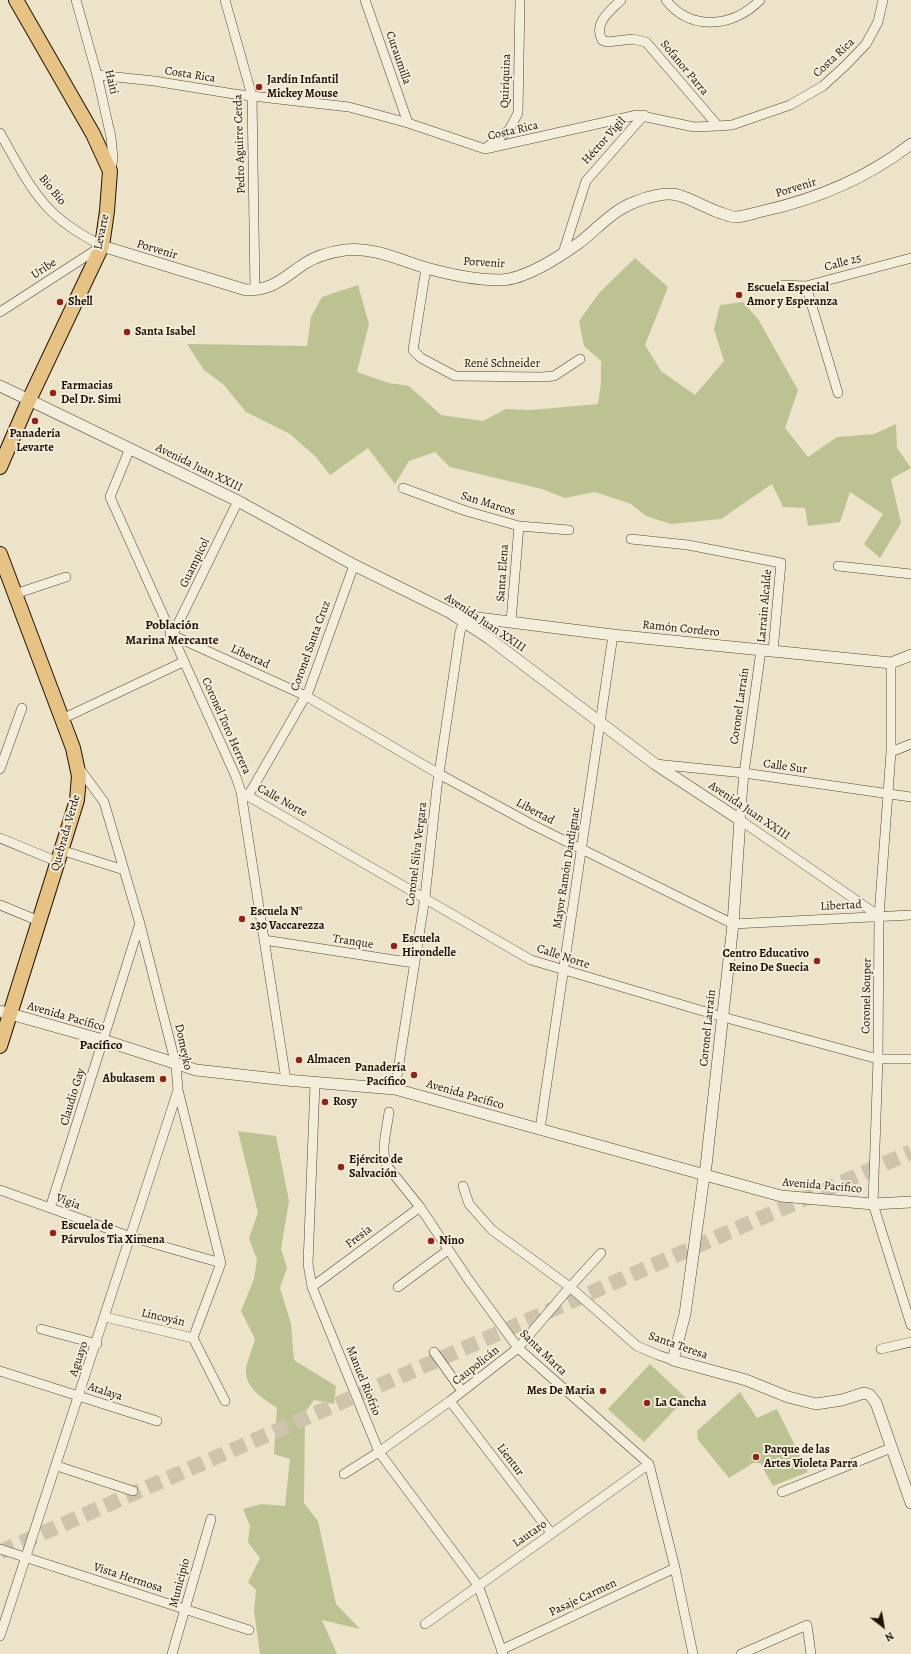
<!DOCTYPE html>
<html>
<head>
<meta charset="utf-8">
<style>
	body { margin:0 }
	#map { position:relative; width:911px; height:1654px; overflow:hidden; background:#ece3c8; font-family:Alegreya,serif }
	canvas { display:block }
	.north { position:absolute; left:863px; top:1606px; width:40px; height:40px; -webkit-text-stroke:3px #f3eddb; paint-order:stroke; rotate:149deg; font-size:11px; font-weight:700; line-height:16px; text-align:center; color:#231106 }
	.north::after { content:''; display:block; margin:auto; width:14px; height:18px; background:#231106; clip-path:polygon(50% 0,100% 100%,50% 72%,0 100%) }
</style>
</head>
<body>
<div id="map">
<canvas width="911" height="1654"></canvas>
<div class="north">N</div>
</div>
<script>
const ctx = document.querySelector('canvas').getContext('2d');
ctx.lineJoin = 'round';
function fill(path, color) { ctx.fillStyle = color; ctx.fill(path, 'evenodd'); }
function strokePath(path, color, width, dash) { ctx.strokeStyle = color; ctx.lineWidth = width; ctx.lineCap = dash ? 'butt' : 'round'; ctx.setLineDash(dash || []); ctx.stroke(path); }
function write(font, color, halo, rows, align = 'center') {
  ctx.font = font + ' Alegreya,serif'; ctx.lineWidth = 4; ctx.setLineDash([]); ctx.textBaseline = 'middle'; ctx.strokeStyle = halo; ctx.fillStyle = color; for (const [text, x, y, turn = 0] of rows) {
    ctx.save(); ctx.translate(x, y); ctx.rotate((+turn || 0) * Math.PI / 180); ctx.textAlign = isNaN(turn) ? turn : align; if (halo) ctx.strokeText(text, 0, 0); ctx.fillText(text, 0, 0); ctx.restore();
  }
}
const green = new Path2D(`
	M 635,258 L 668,287 L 645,345 L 661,371 L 695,395 L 724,361 L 714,329 L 720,305 L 743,302 L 758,319 L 798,390 L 785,428 L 808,457 L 837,437 L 874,434 L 896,424 L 897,448 L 911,468 L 891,479 L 901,523 L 880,558 L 864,544 L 883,514 L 850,492 L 840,522 L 808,526 L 805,508 L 783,507 L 772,484 L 721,519 L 671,524 L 646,516 L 631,504 L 595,492 L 565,498 L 542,489 L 450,467 L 435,452 L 409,461 L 395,484 L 368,448 L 330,475 L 316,457 L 290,434 L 246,412 L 224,385 L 204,370 L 187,344 L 307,346 L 311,317 L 322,297 L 358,285 L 369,324 L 357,372 L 389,383 L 409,386 L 441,415 L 483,421 L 506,409 L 531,410 L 598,404 L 601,383 L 601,361 L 584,346 L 579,321 L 600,292 Z
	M 238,1131 L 276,1136 L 289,1201 L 281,1249 L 287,1268 L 280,1288 L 291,1324 L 294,1360 L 336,1386 L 334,1404 L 314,1400 L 305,1412 L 304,1503 L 318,1521 L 336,1604 L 360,1629 L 322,1620 L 337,1654 L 260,1654 L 254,1611 L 256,1590 L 248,1582 L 260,1558 L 248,1542 L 250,1526 L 243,1509 L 261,1504 L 285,1506 L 290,1459 L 274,1454 L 277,1408 C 266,1400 247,1390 246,1373 C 245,1366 253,1348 255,1339 L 241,1311 L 254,1279 L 257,1260 L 249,1238 L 258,1213 Z
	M 650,1364 L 686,1398 L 644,1442 L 608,1409 Z
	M 740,1392 L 757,1418 L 777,1409 L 808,1472 L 773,1486 L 760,1463 L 753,1463 L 729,1478 L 698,1440 L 697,1431 Z`);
const trunkTunnel = new Path2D(`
	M 0,1552 L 911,1152`);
const minor = new Path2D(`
	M 76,0 L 97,75 L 111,137 L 113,159 L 110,171
	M 225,0 L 252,96 L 255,290
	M 365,0 L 408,123
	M 621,0 C 610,11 593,23 602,40 L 607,42 L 633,39 L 646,42 L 718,126
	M 666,0 C 691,32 734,27 760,0
	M 97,75 L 154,81 L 234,94 L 349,107 L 408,123 L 485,149 L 637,115 L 694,127 L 718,126 L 732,125 L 790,105 L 823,86 L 846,65 L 866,44 L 878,22 L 883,0
	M 0,133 C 15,159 29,189 51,211 C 66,226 84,236 102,246 L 0,312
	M 487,147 L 509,130 L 518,113 L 520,0
	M 563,253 L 586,181 L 644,115
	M 426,268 L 413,350 L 421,358 L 455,376 L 542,377 L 554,376 L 580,359
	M 781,285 L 806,286 L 911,258
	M 806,286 L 838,393
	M 130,448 L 110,497 L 236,777 L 241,792 L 286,1080
	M 403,488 L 466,511 L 519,526 L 569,530
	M 631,539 L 688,545 L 781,563 L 773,651
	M 838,566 L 911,574
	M 15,594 L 66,577
	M 511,621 L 519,526
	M 170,634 L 306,696 L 439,774 L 531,824 L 733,924 L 911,915
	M 173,634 L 238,501
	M 761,650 L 744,773 L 740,820 L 879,916
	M 891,663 L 891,752 L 879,916 L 878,1059 L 873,1204 L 911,1325
	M 62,719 L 183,662
	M 891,752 L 911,744
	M 655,764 L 744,773 L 911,797
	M 79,768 L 104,802 L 140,924 L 176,1065 L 178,1090 L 221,1263 L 193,1338
	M 0,769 L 22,708
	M 241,792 L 531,960 L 723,1017 L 878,1059 L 911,1059
	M 248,796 L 309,690 L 354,565
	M 0,838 L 58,862
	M 61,850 L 124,870
	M 0,905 L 39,921
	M 264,940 L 414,963
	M 315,1083 L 308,1264 L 312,1287 L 379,1452 L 478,1585 L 503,1654
	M 395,1089 L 425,897 L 437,787 L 460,632 L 463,623
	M 389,1112 C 387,1130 380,1150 387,1166 L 420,1207 L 468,1279 L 518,1348 L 649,1464 L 675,1568 L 693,1654
	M 540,1129 L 613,635
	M 463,1186 L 469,1204 L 492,1230 L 570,1287 L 637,1346 L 658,1355 L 673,1360
	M 0,1190 L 131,1237 L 221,1263
	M 50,1208 L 139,926
	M 312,1287 L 420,1207
	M 398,1287 L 448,1250
	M 105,1317 L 193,1338 L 225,1401
	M 41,1329 L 97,1344
	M 881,1349 L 911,1342
	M 434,1352 L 462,1391
	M 0,1371 L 157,1421
	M 450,1401 L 551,1533
	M 57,1466 L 133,1491
	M 344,1474 L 379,1452 L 450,1401 L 518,1348 L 570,1287 L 601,1253
	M 782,1492 L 891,1448
	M 0,1549 L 249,1630
	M 425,1624 L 649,1464
	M 0,1636 L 178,1090
	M 501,1650 L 675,1568
	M 172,1654 L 211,1519
	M 741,1654 L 807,1625 L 811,1654`);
const tertiary = new Path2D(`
	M 102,246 L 246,290 C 274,290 283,278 304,264 C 316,256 331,252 345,250 C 372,247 398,259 423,267 C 447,274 476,280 501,280 C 526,279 559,257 579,243 C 597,229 613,210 635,202 C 647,197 668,191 681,196 C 693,200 705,207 718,212 C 723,213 730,217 735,217 C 744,217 754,213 763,211 C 817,199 867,178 911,144
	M 0,386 L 238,501 L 354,565 L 449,612 L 490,639 L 655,764 L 740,820 L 733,924 L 706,1166 L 704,1176 L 685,1314 L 673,1360 L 746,1380 L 788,1397 L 816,1404 L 842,1400 L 864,1393 L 870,1395 L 876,1403 L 911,1503
	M 451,613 L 478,618 L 613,635 L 891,663 L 911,655
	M 0,1011 L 103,1040 L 196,1070 L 286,1080 L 395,1089 L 781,1196 L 873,1204 L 911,1202`);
const primary = new Path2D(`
	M 0,467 L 29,400 L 102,246 L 107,211 L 110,171 L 93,134 L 16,0
	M 0,554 L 73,748 L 79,776 L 77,800 L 0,1046`);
const markers = [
	[259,87,4,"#8f2418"],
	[739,295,4,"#8f2418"],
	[60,302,4,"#8f2418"],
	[127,332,4,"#8f2418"],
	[53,393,4,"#8f2418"],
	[35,421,4,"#8f2418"],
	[242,919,4,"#8f2418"],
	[394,946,4,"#8f2418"],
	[817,961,4,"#8f2418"],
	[299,1060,4,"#8f2418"],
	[414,1075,4,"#8f2418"],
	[163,1079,4,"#8f2418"],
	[325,1102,4,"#8f2418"],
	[341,1167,4,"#8f2418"],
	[53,1233,4,"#8f2418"],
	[431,1241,4,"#8f2418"],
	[603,1391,4,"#8f2418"],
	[647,1403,4,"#8f2418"],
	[756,1457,4,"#8f2418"]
];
const streetNames = [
	["Curaumilla",398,58,71],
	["Costa Rica",834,58,-43],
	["Sofanor Parra",684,68,50],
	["Costa Rica",190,75,9],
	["Quiriquina",506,81,-88],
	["Haití",111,82,77],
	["Costa Rica",513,131,-13],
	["Héctor Vigil",604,141,-48],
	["Pedro Aguirre Cerda",240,144,-92],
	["Porvenir",796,188,-17],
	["Bio Bio",52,190,51],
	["Levarte",102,232,-78],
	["Porvenir",157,250,17],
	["Porvenir",484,263,4],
	["Calle 25",843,263,-15],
	["Uribe",44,269,-33],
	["René Schneider",502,364],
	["Avenida Juan XXIII",199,468,26],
	["San Marcos",488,504,17],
	["Guampicol",195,563,-64],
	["Santa Elena",503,573,-86],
	["Larrain Alcalde",765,606,-85],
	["Avenida Juan XXIII",485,623,34],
	["Ramón Cordero",681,629,6],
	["Coronel Santa Cruz",311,646,-70],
	["Libertad",250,657,25],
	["Coronel Larraín",740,706,-82],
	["Coronel Toro Herrera",226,726,66],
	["Calle Sur",785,767,8],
	["Calle Norte",282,801,29],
	["Avenida Juan XXIII",749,811,34],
	["Libertad",535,812,28],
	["Quebrada Verde",66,833,-74],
	["Coronel Silva Vergara",417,854,-83],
	["Mayor Ramón Dardignac",567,868,-81],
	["Libertad",841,906,-3],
	["Tranque",353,942,9],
	["Calle Norte",563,957,18],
	["Coronel Souper",867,996,-89],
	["Avenida Pacífico",66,1017,16],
	["Coronel Larraín",708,1028,-84],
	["Domeyko",183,1047,78],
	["Avenida Pacífico",465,1095,16],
	["Claudio Gay",73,1097,-73],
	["Avenida Pacífico",822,1186,5],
	["Vigia",68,1202,20],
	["Fresia",359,1237,-37],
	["Lincoyán",163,1318,13],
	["Santa Teresa",678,1346,19],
	["Santa Marta",543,1353,44],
	["Aguayo",79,1359,-71],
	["Caupolicán",476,1366,-38],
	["Manuel Riofrio",363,1381,68],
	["Atalaya",105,1392,18],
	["Lientur",510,1460,53],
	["Lautaro",530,1534,-35],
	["Vista Hermosa",128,1578,18],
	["Municipio",180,1583,-75],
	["Pasaje Carmen",583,1598,-25]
];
const poiNames = [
	["Jardín Infantil",267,80],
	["Mickey Mouse",267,94],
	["Escuela Especial",747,288],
	["Amor y Esperanza",747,302],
	["Shell",68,302],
	["Santa Isabel",135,332],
	["Farmacias",61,386],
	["Del Dr. Simi",61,400],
	["Panadería",35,434,"center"],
	["Levarte",35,448,"center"],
	["Escuela N°",250,912],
	["230 Vaccarezza",250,926],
	["Escuela",402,939],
	["Hirondelle",402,953],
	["Centro Educativo",809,954,"right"],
	["Reino De Suecia",809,968,"right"],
	["Almacen",307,1060],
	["Panadería",406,1068,"right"],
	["Pacífico",406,1082,"right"],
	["Abukasem",155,1079,"right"],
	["Rosy",333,1102],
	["Ejército de",349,1160],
	["Salvación",349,1174],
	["Escuela de",61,1226],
	["Párvulos Tia Ximena",61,1240],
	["Nino",439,1241],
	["Mes De Maria",595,1391,"right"],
	["La Cancha",655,1403],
	["Parque de las",764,1450],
	["Artes Violeta Parra",764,1464]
];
const neighbourhoodNames = [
	["Población",172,626],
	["Marina Mercante",172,641],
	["Pacífico",101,1046]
];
fill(green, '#bdc292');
strokePath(trunkTunnel, '#cec4ab', 15, [15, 8]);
strokePath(minor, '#554636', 10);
strokePath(tertiary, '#554636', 12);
strokePath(primary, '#231106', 16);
strokePath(minor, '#f3eddb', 9);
strokePath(tertiary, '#f3eddb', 11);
strokePath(primary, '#e6c284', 14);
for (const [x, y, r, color] of markers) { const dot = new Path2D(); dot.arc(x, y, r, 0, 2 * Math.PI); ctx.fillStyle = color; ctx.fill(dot); strokePath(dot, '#f3eddb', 1.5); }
write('12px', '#231106', '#f3eddb', streetNames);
write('bold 12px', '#231106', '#f3eddb', poiNames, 'left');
write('bold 13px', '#231106', '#f3eddb', neighbourhoodNames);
</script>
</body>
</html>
